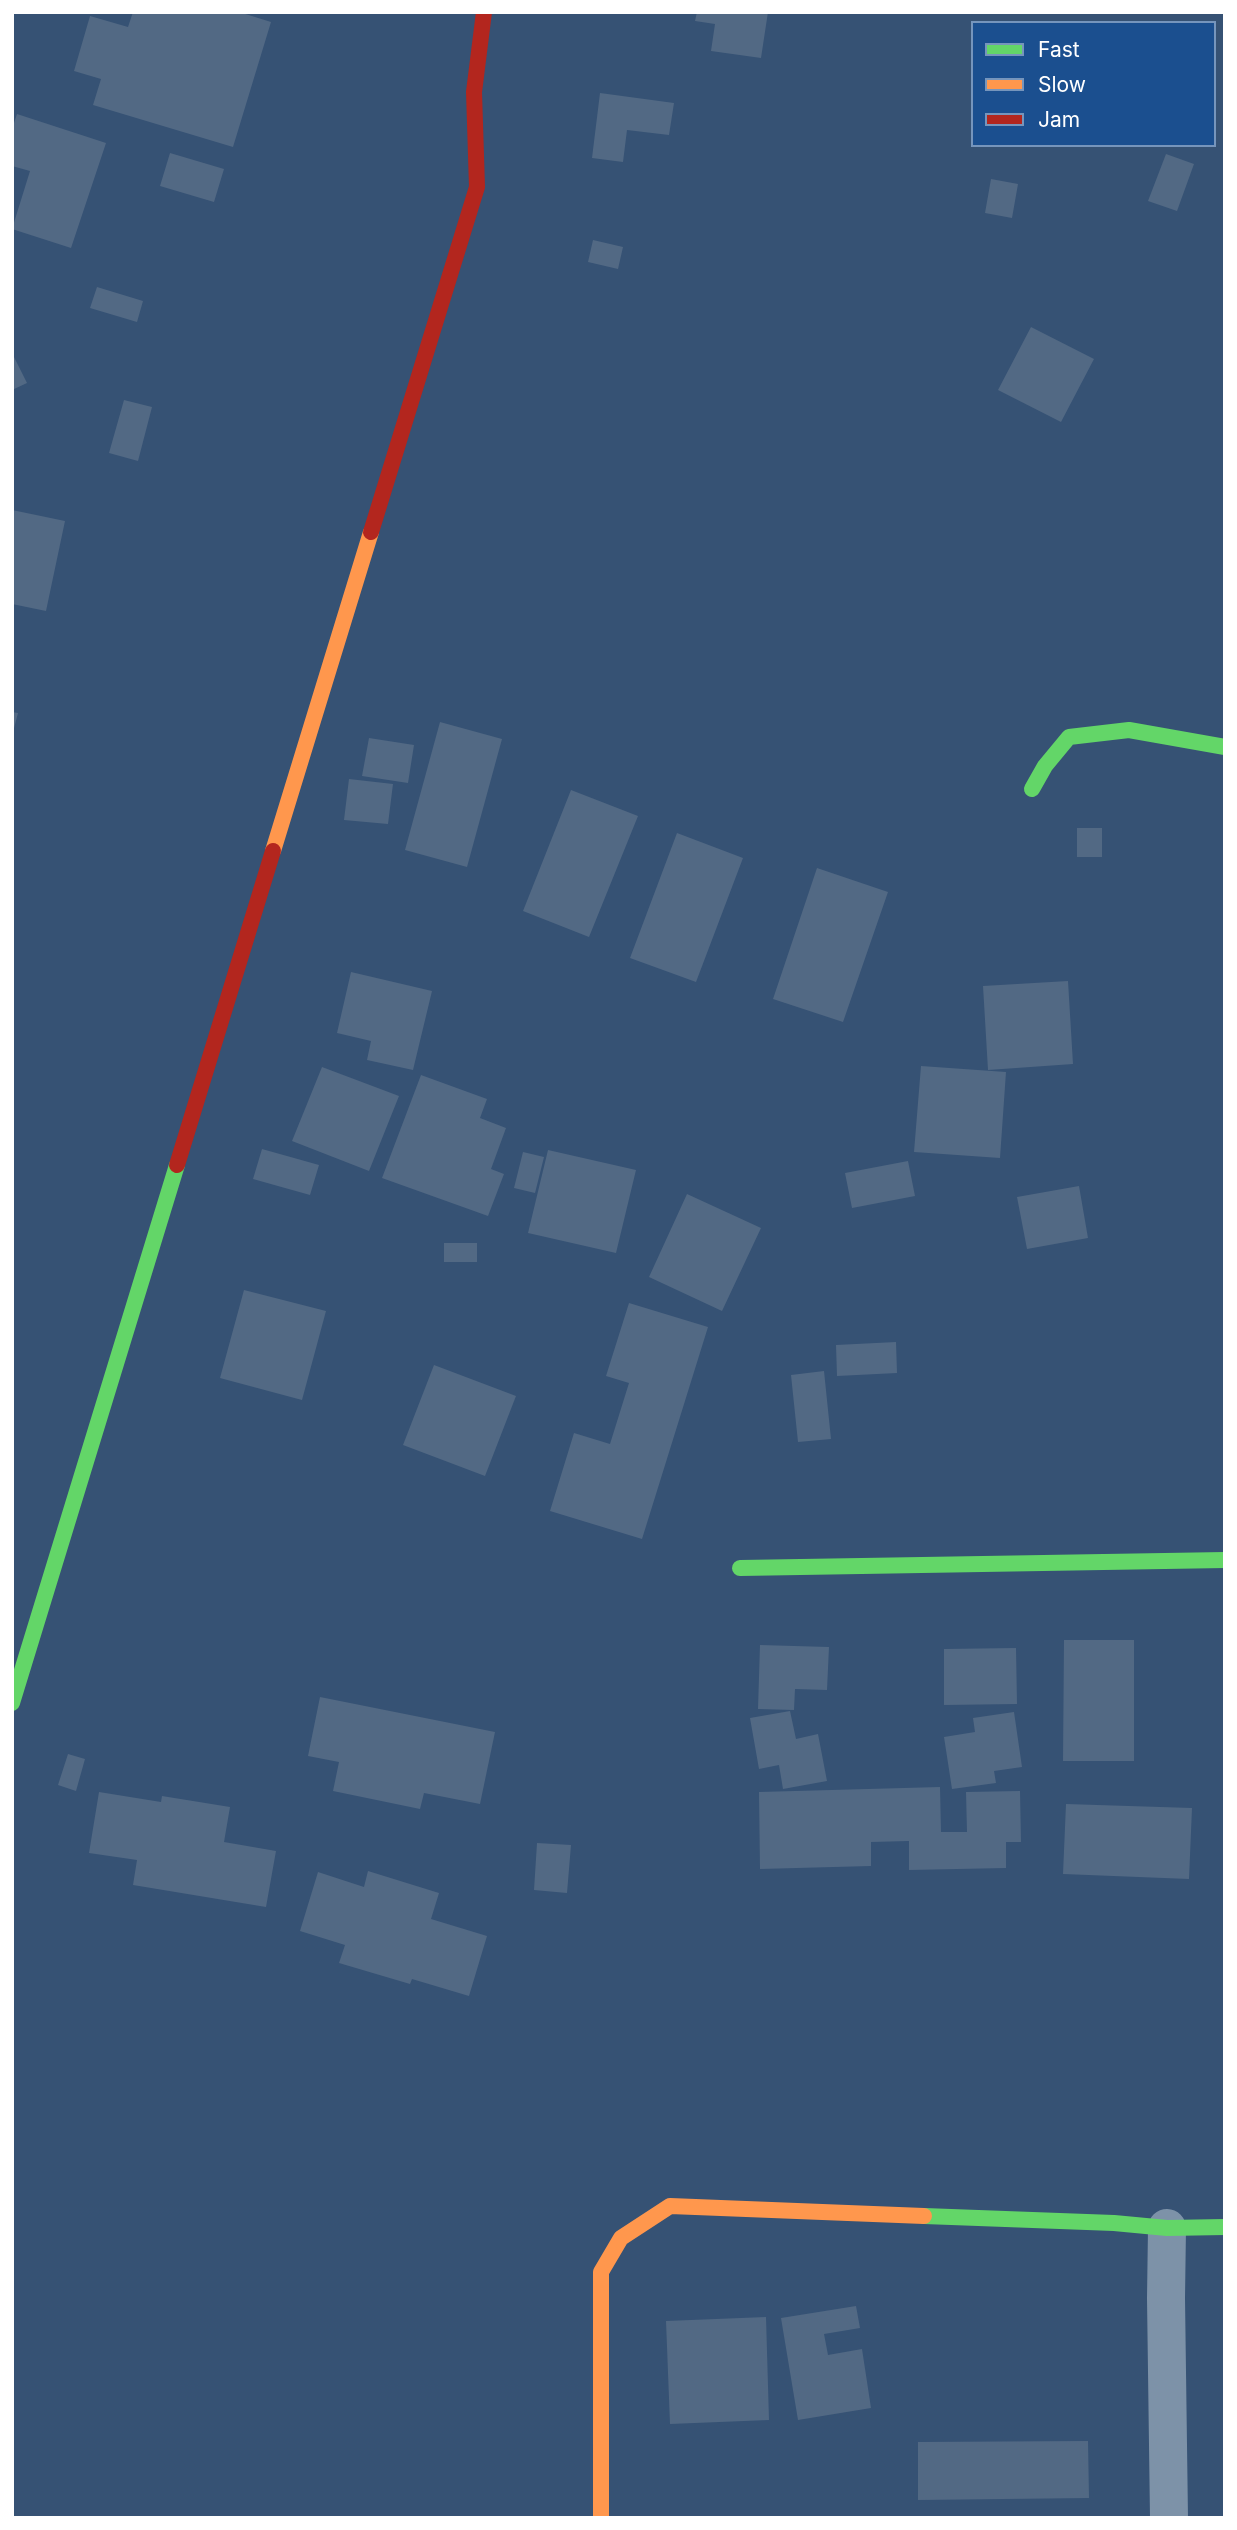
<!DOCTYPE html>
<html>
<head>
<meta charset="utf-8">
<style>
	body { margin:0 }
	#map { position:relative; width:1237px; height:2530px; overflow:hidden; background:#365274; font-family:Inter,sans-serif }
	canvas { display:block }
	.frame { position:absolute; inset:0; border:14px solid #fff; pointer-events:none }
	.legend { position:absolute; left:971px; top:21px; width:245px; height:126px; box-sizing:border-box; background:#1b4f8f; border:2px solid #7695bc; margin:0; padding:9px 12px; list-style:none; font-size:21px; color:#fff }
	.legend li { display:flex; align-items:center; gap:14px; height:35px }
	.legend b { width:35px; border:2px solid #7695bc }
</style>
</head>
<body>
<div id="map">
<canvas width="1237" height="2530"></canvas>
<div class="frame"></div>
<ul class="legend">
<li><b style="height:9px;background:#63d668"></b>Fast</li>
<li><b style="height:9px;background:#ff974d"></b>Slow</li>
<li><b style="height:9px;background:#b3261e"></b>Jam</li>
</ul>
</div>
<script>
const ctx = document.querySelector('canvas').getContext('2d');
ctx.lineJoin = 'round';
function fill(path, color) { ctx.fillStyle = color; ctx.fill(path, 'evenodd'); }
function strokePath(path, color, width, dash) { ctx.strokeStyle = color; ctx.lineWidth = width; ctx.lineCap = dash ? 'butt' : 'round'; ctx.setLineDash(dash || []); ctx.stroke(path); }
const building = new Path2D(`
	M 133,12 L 239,12 L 271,22 L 233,147 L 93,105 L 101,79 L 74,71 L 90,16 L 128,27 Z
	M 697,12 L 768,12 L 761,58 L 711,51 L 715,24 L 695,21 Z
	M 600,93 L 674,103 L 669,135 L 627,130 L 623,162 L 592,158 Z
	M 17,114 L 106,143 L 71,248 L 12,229 L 30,171 L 12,166 L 12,129 Z
	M 170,153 L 224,169 L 214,202 L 160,186 Z
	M 1166,154 L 1194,164 L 1177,211 L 1148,201 Z
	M 991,179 L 1018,184 L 1012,218 L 985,213 Z
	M 593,240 L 623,247 L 618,269 L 588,262 Z
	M 97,287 L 143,301 L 137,322 L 90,308 Z
	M 1031,327 L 1094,359 L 1061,422 L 998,390 Z
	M 12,353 L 27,383 L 12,390 Z
	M 124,400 L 152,407 L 138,461 L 109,453 Z
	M 12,510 L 65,521 L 46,611 L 12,604 Z
	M 12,712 L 18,713 L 13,732 L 12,732 Z
	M 440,722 L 502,739 L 467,867 L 405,850 Z
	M 369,738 L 414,745 L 408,783 L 362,776 Z
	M 349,779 L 393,784 L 388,824 L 344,820 Z
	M 571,790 L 638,816 L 589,937 L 523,911 Z
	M 1077,828 L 1102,828 L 1102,857 L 1077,857 Z
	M 677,833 L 743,858 L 696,982 L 630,958 Z
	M 817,868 L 888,892 L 843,1022 L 773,999 Z
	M 351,972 L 432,991 L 413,1070 L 367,1060 L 371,1041 L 337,1033 Z
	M 1068,981 L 1073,1064 L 988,1070 L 983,986 Z
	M 921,1066 L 1006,1072 L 1000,1158 L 914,1152 Z
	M 322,1067 L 399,1096 L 369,1171 L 292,1141 Z
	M 421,1075 L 487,1099 L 480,1118 L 506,1128 L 491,1169 L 504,1174 L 488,1216 L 382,1178 Z
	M 262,1149 L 319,1165 L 310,1195 L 253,1179 Z
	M 548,1150 L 636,1170 L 616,1253 L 528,1233 Z
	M 523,1152 L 544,1157 L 535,1193 L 514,1188 Z
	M 908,1161 L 915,1196 L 852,1208 L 845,1173 Z
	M 1079,1186 L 1088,1238 L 1027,1249 L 1017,1197 Z
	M 687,1194 L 761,1228 L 722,1311 L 649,1277 Z
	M 444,1243 L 477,1243 L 477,1262 L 444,1262 Z
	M 244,1290 L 326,1311 L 302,1400 L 220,1378 Z
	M 629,1303 L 708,1327 L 642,1539 L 550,1511 L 574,1433 L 610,1444 L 629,1383 L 606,1376 Z
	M 896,1342 L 897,1373 L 837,1376 L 836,1345 Z
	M 434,1365 L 516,1396 L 485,1476 L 403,1445 Z
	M 824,1371 L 831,1439 L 798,1442 L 791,1375 Z
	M 1064,1640 L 1134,1640 L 1134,1761 L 1063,1761 Z
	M 760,1645 L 829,1647 L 827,1690 L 795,1689 L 794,1710 L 758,1709 Z
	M 1016,1648 L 1017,1704 L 944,1705 L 944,1649 Z
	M 320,1697 L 495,1732 L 480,1804 L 424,1793 L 420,1809 L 333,1791 L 339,1762 L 308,1756 Z
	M 790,1711 L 796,1739 L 818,1734 L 827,1781 L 783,1789 L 779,1765 L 759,1769 L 750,1718 Z
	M 1014,1712 L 1022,1767 L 994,1771 L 996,1783 L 952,1789 L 944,1737 L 975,1732 L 973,1718 Z
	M 68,1754 L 85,1759 L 76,1791 L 58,1785 Z
	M 940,1787 L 941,1832 L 967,1832 L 966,1792 L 1020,1791 L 1021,1842 L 1006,1842 L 1006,1868 L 909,1870 L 909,1841 L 871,1842 L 871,1866 L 760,1869 L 759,1792 Z
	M 99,1792 L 161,1802 L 162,1796 L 230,1807 L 224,1842 L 276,1851 L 266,1907 L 133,1885 L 137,1860 L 89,1853 Z
	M 1066,1804 L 1192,1808 L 1189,1879 L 1063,1874 Z
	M 537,1843 L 571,1845 L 567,1893 L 534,1890 Z
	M 368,1871 L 439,1893 L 431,1919 L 487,1936 L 469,1996 L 412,1979 L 410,1984 L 339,1963 L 345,1945 L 300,1931 L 318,1872 L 364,1887 Z
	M 856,2306 L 860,2328 L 824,2334 L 828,2355 L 862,2349 L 871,2408 L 798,2420 L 781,2318 Z
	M 766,2317 L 769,2420 L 670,2424 L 666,2321 Z
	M 1088,2441 L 1089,2498 L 918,2500 L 918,2442 Z`);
const street = new Path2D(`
	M 1167,2228 L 1166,2298 L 1169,2518`);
const fast = new Path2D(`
	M 1032,789 L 1045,766 L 1069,737 L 1129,730 L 1225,747
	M 740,1568 L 1225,1560
	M 12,1703 L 177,1165
	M 924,2216 L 1114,2223 L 1167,2228 L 1225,2227`);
const slow = new Path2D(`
	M 273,851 L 371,532
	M 601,2518 L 601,2272 L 621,2238 L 670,2206 L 924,2216`);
const jam = new Path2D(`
	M 371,532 L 477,187 L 474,92 L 484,12
	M 177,1165 L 273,851`);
fill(building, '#526984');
strokePath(street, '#7d92a8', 38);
strokePath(fast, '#63d668', 16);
strokePath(slow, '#ff974d', 16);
strokePath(jam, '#b3261e', 16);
</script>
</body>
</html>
